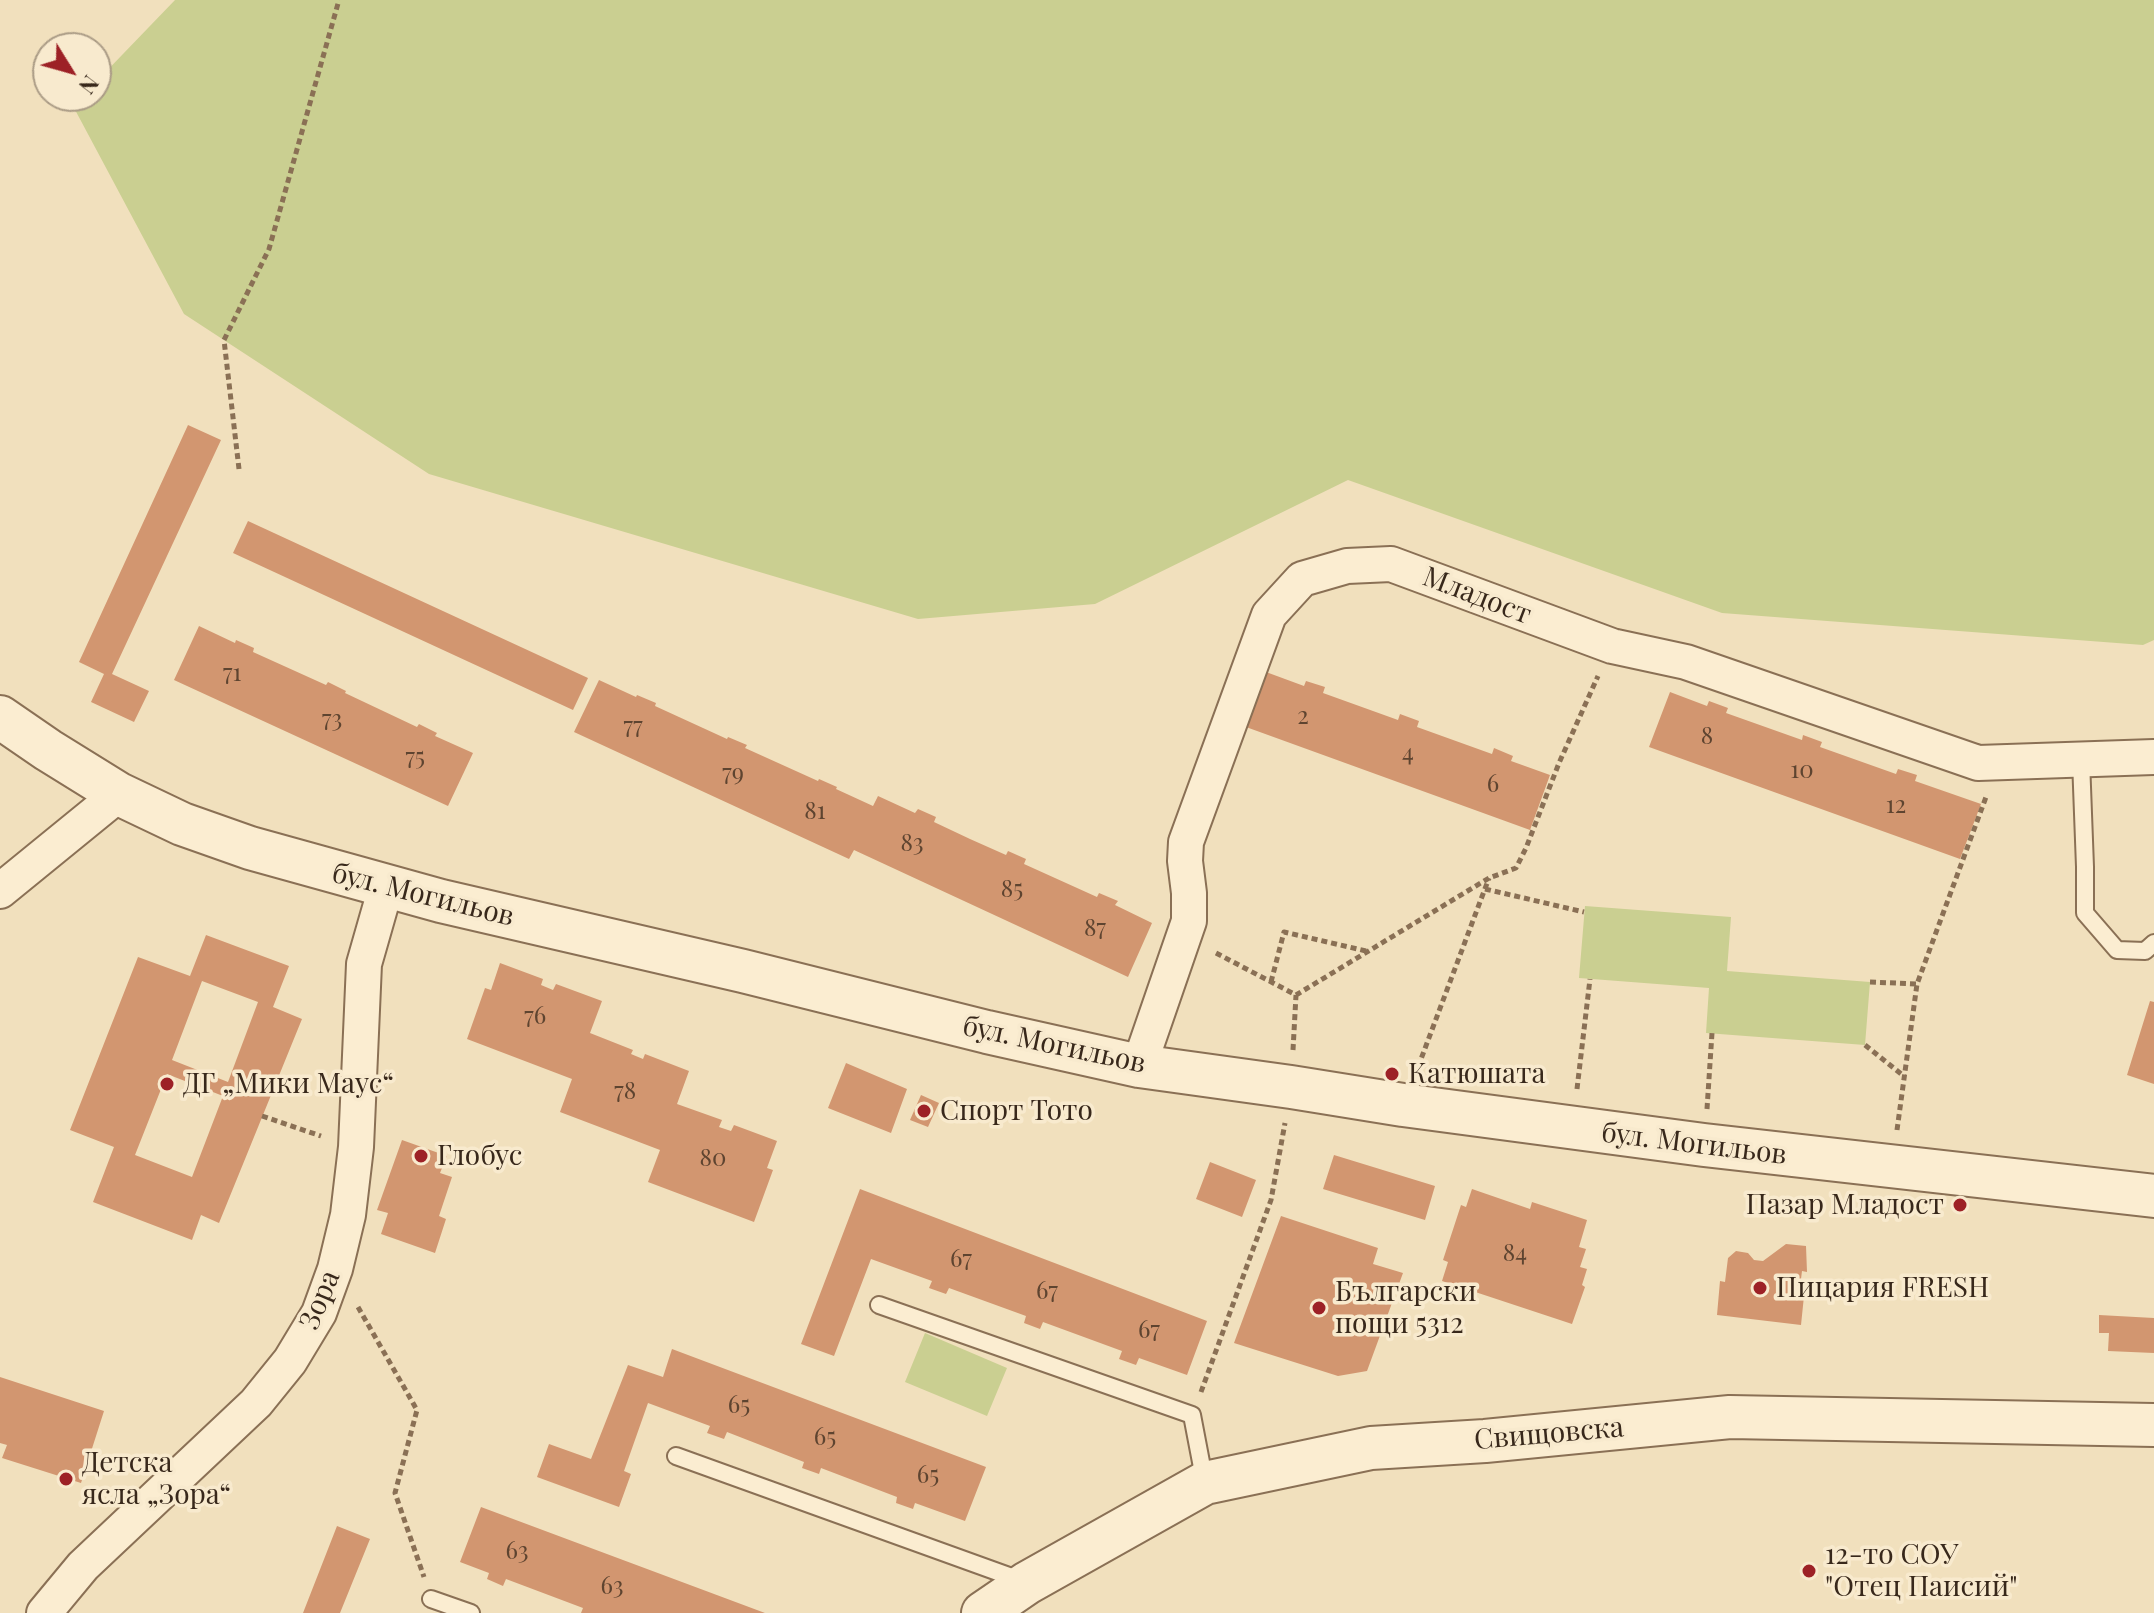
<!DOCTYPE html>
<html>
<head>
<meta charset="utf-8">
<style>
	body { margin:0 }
	#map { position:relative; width:2154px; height:1613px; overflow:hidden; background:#f1e0bd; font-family:"Playfair Display",serif }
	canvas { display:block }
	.north { position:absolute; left:32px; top:32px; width:80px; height:80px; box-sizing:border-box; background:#f8eace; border:2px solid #ab9c86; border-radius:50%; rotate:127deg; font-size:22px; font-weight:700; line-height:32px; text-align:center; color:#38281b }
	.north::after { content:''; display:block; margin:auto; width:28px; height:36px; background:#9d2126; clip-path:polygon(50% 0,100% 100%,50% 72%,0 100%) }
</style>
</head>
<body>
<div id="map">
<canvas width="2154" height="1613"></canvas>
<div class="north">N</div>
</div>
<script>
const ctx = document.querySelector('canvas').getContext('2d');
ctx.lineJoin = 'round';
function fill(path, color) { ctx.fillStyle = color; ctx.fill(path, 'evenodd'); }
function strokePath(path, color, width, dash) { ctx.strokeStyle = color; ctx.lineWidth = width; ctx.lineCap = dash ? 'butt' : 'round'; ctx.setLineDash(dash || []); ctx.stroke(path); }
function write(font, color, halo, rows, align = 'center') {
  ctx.font = font + ' "Playfair Display",serif'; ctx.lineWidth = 7; ctx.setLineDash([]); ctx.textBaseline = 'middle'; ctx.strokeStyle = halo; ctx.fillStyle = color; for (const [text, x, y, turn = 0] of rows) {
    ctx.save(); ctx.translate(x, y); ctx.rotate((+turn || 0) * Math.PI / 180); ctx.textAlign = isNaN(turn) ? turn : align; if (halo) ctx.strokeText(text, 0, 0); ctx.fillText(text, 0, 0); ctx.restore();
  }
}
const green = new Path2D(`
	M 175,0 L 2154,0 L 2154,640 L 2143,645 L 1722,613 L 1348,480 L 1095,604 L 918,619 L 429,474 L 184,314 L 73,106 L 82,96 L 96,96 L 96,82 Z
	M 1585,906 L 1731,917 L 1727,971 L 1870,982 L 1865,1045 L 1706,1033 L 1709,988 L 1579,978 Z
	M 925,1333 L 1007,1368 L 987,1416 L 905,1382 Z`);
const building = new Path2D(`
	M 188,425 L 221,440 L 112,674 L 149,691 L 134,722 L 91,702 L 104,674 L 79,662 Z
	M 248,521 L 588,678 L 573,710 L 233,553 Z
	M 199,626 L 235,643 L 236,640 L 254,648 L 253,652 L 326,685 L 328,682 L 346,691 L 345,693 L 417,727 L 419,724 L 437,733 L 435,736 L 473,753 L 448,806 L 174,680 Z
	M 1266,672 L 1304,686 L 1306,681 L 1325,687 L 1323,693 L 1398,720 L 1400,714 L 1419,721 L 1417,727 L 1492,754 L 1494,748 L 1513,756 L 1511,761 L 1550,775 L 1530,830 L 1246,727 Z
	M 599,680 L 636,697 L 637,695 L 656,703 L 655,706 L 727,739 L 728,737 L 747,745 L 745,748 L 818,781 L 819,779 L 837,787 L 836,789 L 873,806 L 878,796 L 915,813 L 918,809 L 936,817 L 934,822 L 970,839 L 1006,855 L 1008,851 L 1026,859 L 1024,864 L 1097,897 L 1099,893 L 1118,901 L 1115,905 L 1152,923 L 1128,977 L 854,850 L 849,859 L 574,732 Z
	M 1670,692 L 1707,706 L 1709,701 L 1728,708 L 1726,713 L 1802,740 L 1803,735 L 1822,742 L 1820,747 L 1896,774 L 1898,769 L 1917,775 L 1915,781 L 1981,804 L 1960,859 L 1649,747 Z
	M 206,935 L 289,966 L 273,1007 L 302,1019 L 219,1223 L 201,1215 L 192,1240 L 93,1202 L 114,1147 L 70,1130 L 138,957 L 190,976 ZM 202,981 L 258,1002 L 228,1082 L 172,1060 ZM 167,1074 L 223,1096 L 192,1177 L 135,1155 Z
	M 500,963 L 543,979 L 541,985 L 553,990 L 556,984 L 602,1001 L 590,1033 L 633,1050 L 631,1054 L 643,1059 L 645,1054 L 689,1071 L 677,1104 L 722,1120 L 719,1127 L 731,1131 L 734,1125 L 777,1141 L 767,1168 L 773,1170 L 754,1222 L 648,1182 L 660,1150 L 560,1112 L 572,1079 L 467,1039 L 485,988 L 491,990 Z
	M 2150,1001 L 2154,1002 L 2154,1084 L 2127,1075 Z
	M 846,1063 L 907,1089 L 891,1133 L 828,1108 Z
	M 921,1095 L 939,1103 L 928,1127 L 910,1120 Z
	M 402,1140 L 447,1156 L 440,1173 L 452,1177 L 439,1216 L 446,1219 L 435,1253 L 381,1234 L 388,1213 L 377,1210 Z
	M 1334,1155 L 1435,1186 L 1425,1220 L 1323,1189 Z
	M 1210,1162 L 1256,1180 L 1242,1217 L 1196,1199 Z
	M 860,1189 L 1207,1321 L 1187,1375 L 1139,1358 L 1136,1365 L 1119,1359 L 1122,1351 L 1043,1322 L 1040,1329 L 1024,1323 L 1026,1316 L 949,1288 L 946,1294 L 929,1288 L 932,1281 L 871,1259 L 834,1356 L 801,1344 Z
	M 1472,1189 L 1530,1209 L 1532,1202 L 1587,1220 L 1579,1247 L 1586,1249 L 1580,1267 L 1587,1269 L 1582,1285 L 1585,1287 L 1572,1324 L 1442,1281 L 1448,1262 L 1443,1260 L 1461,1205 L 1466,1207 Z
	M 1281,1216 L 1378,1248 L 1373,1264 L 1403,1273 L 1367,1371 L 1338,1376 L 1234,1343 Z
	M 1786,1244 L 1806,1246 L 1807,1272 L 1802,1271 L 1799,1295 L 1804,1296 L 1801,1325 L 1717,1315 L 1720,1281 L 1725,1282 L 1728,1258 L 1736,1251 L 1748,1253 L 1754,1260 L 1763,1261 Z
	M 2099,1315 L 2154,1318 L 2154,1353 L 2108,1351 L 2109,1333 L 2099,1333 Z
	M 672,1349 L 986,1467 L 965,1521 L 915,1503 L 913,1509 L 896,1503 L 897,1497 L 821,1468 L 819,1474 L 802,1468 L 804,1462 L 727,1432 L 724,1439 L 707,1433 L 710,1426 L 648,1403 L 624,1471 L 631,1474 L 619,1507 L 537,1477 L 549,1444 L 591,1459 L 628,1365 L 663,1377 Z
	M 0,1377 L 104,1411 L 81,1483 L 2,1458 L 7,1445 L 0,1443 Z
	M 481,1507 L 765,1613 L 581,1613 L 583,1608 L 506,1579 L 503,1586 L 487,1579 L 489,1573 L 460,1562 Z
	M 337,1526 L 370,1539 L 340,1613 L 303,1613 Z`);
const path = new Path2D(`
	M 239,469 L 224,340 L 269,249 L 339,0
	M 1485,889 L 1584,912
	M 1216,953 L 1296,995 L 1489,878 L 1516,868 L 1526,848 L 1559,763 L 1598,676
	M 1271,982 L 1284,932 L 1366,951
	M 1870,982 L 1917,984
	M 1865,1045 L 1905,1077
	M 1293,1050 L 1296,995
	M 1418,1067 L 1489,878
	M 1577,1089 L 1590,979
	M 1707,1109 L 1712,1033
	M 262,1116 L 321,1136
	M 1897,1130 L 1917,984 L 1986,797
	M 358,1307 L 417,1410 L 395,1493 L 424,1577
	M 1201,1392 L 1271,1200 L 1285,1123`);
const service = new Path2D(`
	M 2081,760 L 2085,867 L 2085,913 L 2117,950 L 2145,951 L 2154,943
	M 879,1305 L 1192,1415 L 1205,1483
	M 676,1456 L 1020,1580
	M 431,1599 L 471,1613`);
const minor = new Path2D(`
	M 0,891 L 119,794
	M 1139,1066 L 1189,921 L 1189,893 L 1185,861 L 1186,842 L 1269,615 L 1302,579 L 1347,566 L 1391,564 L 1612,646 L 1686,662 L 1978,763 L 2154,757
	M 44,1613 L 83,1566 L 256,1403 L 290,1361 L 319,1313 L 335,1269 L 348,1215 L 356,1147 L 364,964 L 386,887`);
const tertiary = new Path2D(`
	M 0,717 L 48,750 L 119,794 L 182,824 L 250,848 L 441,901 L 743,971 L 987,1032 L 1139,1066 L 1291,1087 L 1403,1105 L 1704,1145 L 2154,1196
	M 983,1613 L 1027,1583 L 1205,1483 L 1371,1448 L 1485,1441 L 1730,1417 L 2154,1425`);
const markers = [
	[1392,1074,8,"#9d2126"],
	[167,1084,8,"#9d2126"],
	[924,1111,8,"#9d2126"],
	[421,1156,8,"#9d2126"],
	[1960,1205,8,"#9d2126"],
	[1760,1288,8,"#9d2126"],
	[1319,1308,8,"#9d2126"],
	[66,1479,8,"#9d2126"],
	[1809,1571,8,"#9d2126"]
];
const numberNames = [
	["71",232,674],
	["2",1303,717],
	["73",332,720],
	["77",633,727],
	["8",1707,737],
	["4",1408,754],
	["75",415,758],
	["10",1802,771],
	["79",733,774],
	["6",1493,785],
	["12",1896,806],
	["81",815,812],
	["83",912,844],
	["85",1012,890],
	["87",1095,929],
	["76",535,1017],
	["78",625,1092],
	["80",713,1159],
	["84",1515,1254],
	["67",961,1260],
	["67",1047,1292],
	["67",1149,1331],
	["65",739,1406],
	["65",825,1438],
	["65",928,1476],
	["63",517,1552],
	["63",612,1587]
];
const streetNames = [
	["Младост",1477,596,21],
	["бул. Могильов",423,895,14],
	["бул. Могильов",1054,1045,12],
	["бул. Могильов",1694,1144,7],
	["Зора",320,1300,-67],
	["Свищовска",1549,1434,-5]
];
const poiNames = [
	["Катюшата",1408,1074],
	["ДГ „Мики Маус“",183,1084],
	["Спорт Тото",940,1111],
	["Глобус",437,1156],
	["Пазар Младост",1944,1205,"right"],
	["Пицария FRESH",1776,1288],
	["Български",1335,1292],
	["пощи 5312",1335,1324],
	["Детска",82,1463],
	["ясла „Зора“",82,1495],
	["12-то СОУ",1825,1555],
	["\"Отец Паисий\"",1825,1587]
];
fill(green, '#cacf91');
fill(building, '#d29670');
strokePath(service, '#8a7055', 20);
strokePath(minor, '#8a7055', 38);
strokePath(tertiary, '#8a7055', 46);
strokePath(path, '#8a7055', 5, [6, 4]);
strokePath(service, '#fbedd1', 16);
strokePath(minor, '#fbedd1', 34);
strokePath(tertiary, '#fbedd1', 42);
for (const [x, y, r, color] of markers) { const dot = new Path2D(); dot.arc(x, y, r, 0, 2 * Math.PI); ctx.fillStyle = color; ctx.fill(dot); strokePath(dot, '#f8eace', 3); }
write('24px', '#5e4430', null, numberNames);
write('28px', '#38281b', '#f8eace', streetNames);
write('28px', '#38281b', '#f8eace', poiNames, 'left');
</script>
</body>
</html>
